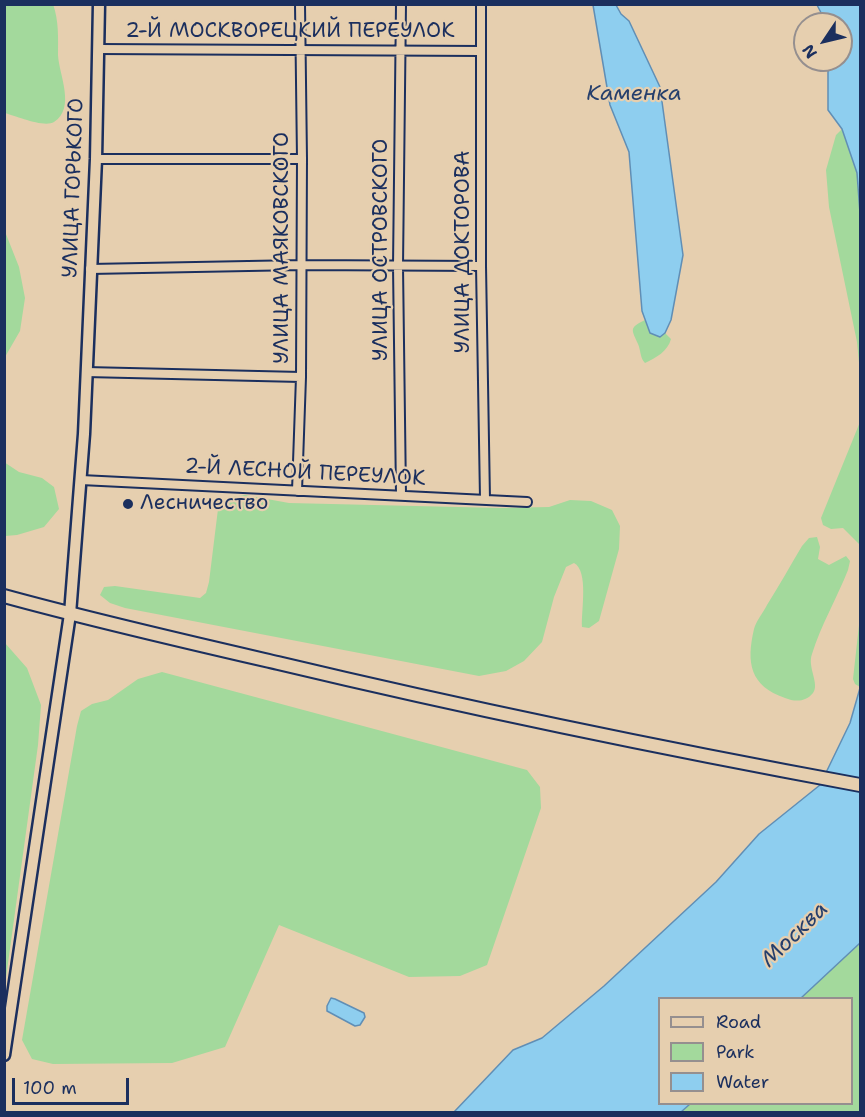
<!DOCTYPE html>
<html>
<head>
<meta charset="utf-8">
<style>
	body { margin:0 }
	#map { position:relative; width:865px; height:1117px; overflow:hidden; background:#e6cfaf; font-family:"Shantell Sans",sans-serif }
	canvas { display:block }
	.frame { position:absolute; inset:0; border:6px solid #1b2f5e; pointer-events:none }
	.legend { position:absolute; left:658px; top:997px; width:195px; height:108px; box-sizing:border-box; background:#e6cfaf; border:2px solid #958f8f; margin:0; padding:8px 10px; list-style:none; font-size:18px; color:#1b2f5e }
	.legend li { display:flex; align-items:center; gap:12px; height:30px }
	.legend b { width:30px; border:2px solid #958f8f }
	.north { position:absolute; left:793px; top:12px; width:60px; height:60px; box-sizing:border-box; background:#e6cfaf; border:2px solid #958f8f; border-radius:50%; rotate:235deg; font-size:16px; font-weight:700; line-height:24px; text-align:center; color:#1b2f5e }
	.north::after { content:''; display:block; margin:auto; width:21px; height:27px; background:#1b2f5e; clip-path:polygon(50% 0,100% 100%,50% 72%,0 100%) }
	.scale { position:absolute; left:12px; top:1078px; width:117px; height:27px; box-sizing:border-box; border:3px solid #1b2f5e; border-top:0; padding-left:8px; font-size:18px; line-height:21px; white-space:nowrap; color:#1b2f5e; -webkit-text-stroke:4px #e6cfaf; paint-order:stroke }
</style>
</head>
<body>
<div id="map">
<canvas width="865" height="1117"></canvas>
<div class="frame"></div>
<ul class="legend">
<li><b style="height:8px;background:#e6cfaf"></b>Road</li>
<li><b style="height:16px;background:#a3d99c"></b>Park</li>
<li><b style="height:16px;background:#8eceef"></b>Water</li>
</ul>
<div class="north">N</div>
<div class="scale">100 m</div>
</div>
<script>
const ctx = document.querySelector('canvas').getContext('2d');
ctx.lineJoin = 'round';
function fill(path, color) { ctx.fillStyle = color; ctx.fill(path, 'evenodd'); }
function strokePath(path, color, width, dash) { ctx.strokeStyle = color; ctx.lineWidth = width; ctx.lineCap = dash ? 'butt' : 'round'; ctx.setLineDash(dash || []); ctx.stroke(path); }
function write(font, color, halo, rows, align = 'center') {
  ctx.font = font + ' "Shantell Sans",sans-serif'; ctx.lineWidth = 4.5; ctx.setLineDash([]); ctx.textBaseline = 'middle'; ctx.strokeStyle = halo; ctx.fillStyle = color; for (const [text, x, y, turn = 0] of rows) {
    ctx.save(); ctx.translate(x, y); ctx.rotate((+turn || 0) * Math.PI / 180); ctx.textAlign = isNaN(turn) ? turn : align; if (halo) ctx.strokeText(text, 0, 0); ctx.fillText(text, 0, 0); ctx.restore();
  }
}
const green = new Path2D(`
	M 53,4 C 59,21 58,38 58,55 C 59,75 76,108 54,122 C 44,128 16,116 5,113 L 5,5 Z
	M 842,129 L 857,173 L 860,213 L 860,373 L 857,342 L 829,207 L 826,170 L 836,135 Z
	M 4,229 L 19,267 L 25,298 L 20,331 L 5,357 Z
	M 645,320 L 650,333 L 660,337 L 665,333 L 671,339 C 668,351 656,358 645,363 C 640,358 641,351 638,344 C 632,330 628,328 645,320 Z
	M 860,422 L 860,545 L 843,528 L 831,529 L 823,525 L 821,518 Z
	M 4,462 L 19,472 L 42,478 L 54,487 L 59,509 L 44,527 L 17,535 L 5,536 Z
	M 245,495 L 289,503 L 500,508 L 549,507 L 570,500 L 591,501 L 612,510 L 620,526 L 619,549 L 599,621 L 589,628 L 582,627 C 581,611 589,571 574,563 L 566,567 L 554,597 L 542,642 L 524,661 L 506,671 L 479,676 L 125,608 L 110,603 L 100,595 L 104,587 L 115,586 L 200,598 L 206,593 L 209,582 L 218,509 L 226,498 Z
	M 817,537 L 820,547 L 818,559 L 829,565 L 846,556 L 850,561 L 848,570 C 837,598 821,625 812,654 C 807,667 820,684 813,693 C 806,702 795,702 785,698 C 750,686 746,663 754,629 C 756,621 763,613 767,605 C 779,586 790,566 802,546 L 809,538 Z
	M 860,616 L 860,687 L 855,684 L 853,679 Z
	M 5,643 L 27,668 L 41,705 L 38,745 L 5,985 Z
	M 162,672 L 527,770 L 540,787 L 541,808 L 487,965 L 460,976 L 409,977 L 279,925 L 225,1047 L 172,1063 L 53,1064 L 32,1059 L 22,1040 L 77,726 L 81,711 L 92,704 L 108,700 L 138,679 Z
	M 860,943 L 860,1112 L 681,1112 L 690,1104 L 852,1104 L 852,998 L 801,998 Z`);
const water = new Path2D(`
	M 593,5 L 616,5 L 621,14 L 629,21 L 660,87 L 683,255 L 671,320 L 665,333 L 660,337 L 650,333 L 642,311 L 629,152 L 610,105 Z
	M 817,5 L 860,5 L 860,213 L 857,173 L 842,129 L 828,110 L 828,60 L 841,60 L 841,24 L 827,24 Z
	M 860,688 L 860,943 L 801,998 L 660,998 L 660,1104 L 690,1104 L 681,1112 L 454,1112 L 513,1050 L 542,1038 L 604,986 L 716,882 L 759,834 L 820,785 L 850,723 Z
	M 331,998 L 335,999 L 364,1013 L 365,1017 L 360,1025 L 355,1026 L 327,1011 L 327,1006 Z`);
const minor = new Path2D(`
	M 401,4 L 398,266 L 401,495
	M 481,4 L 481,266 L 485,499
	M 98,49 L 481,51
	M 96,159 L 302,159
	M 90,269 L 301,265 L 481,266
	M 86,372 L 301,377
	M 81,480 L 527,502
	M 297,491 L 301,377 L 302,159 L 300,4`);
const secondary = new Path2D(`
	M 4,1055 L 70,614 L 84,434 L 96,159 L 99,4`);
const trunk = new Path2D(`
	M 4,596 C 95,621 187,642 278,663 C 471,709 665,749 860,785`);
const markers = [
	[128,504,6,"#1b2f5e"]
];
const streetNames = [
	["2-Й МОСКВОРЕЦКИЙ ПЕРЕУЛОК",290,32],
	["УЛИЦА ГОРЬКОГО",74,188,-88],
	["УЛИЦА МАЯКОВСКОГО",283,248,-90],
	["УЛИЦА ОСТРОВСКОГО",382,250,-90],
	["УЛИЦА ДОКТОРОВА",464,252,-90],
	["2-Й ЛЕСНОЙ ПЕРЕУЛОК",305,473,3]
];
const poiNames = [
	["Лесничество",140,504]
];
const waterNames = [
	["Каменка",634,94],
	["Москва",795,935,-44]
];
fill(green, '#a3d99c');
fill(water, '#8eceef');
strokePath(water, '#608eb5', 1.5);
strokePath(minor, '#1b2f5e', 12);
strokePath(secondary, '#1b2f5e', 15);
strokePath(trunk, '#1b2f5e', 16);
strokePath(minor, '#e6cfaf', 8);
strokePath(secondary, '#e6cfaf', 10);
strokePath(trunk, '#e6cfaf', 12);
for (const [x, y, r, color] of markers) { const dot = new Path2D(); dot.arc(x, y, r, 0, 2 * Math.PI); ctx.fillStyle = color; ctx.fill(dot); strokePath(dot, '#e6cfaf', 2); }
write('21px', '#1b2f5e', '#e6cfaf', streetNames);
write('21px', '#1b2f5e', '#e6cfaf', poiNames, 'left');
write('italic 22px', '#263f6c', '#e6cfaf', waterNames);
</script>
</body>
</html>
